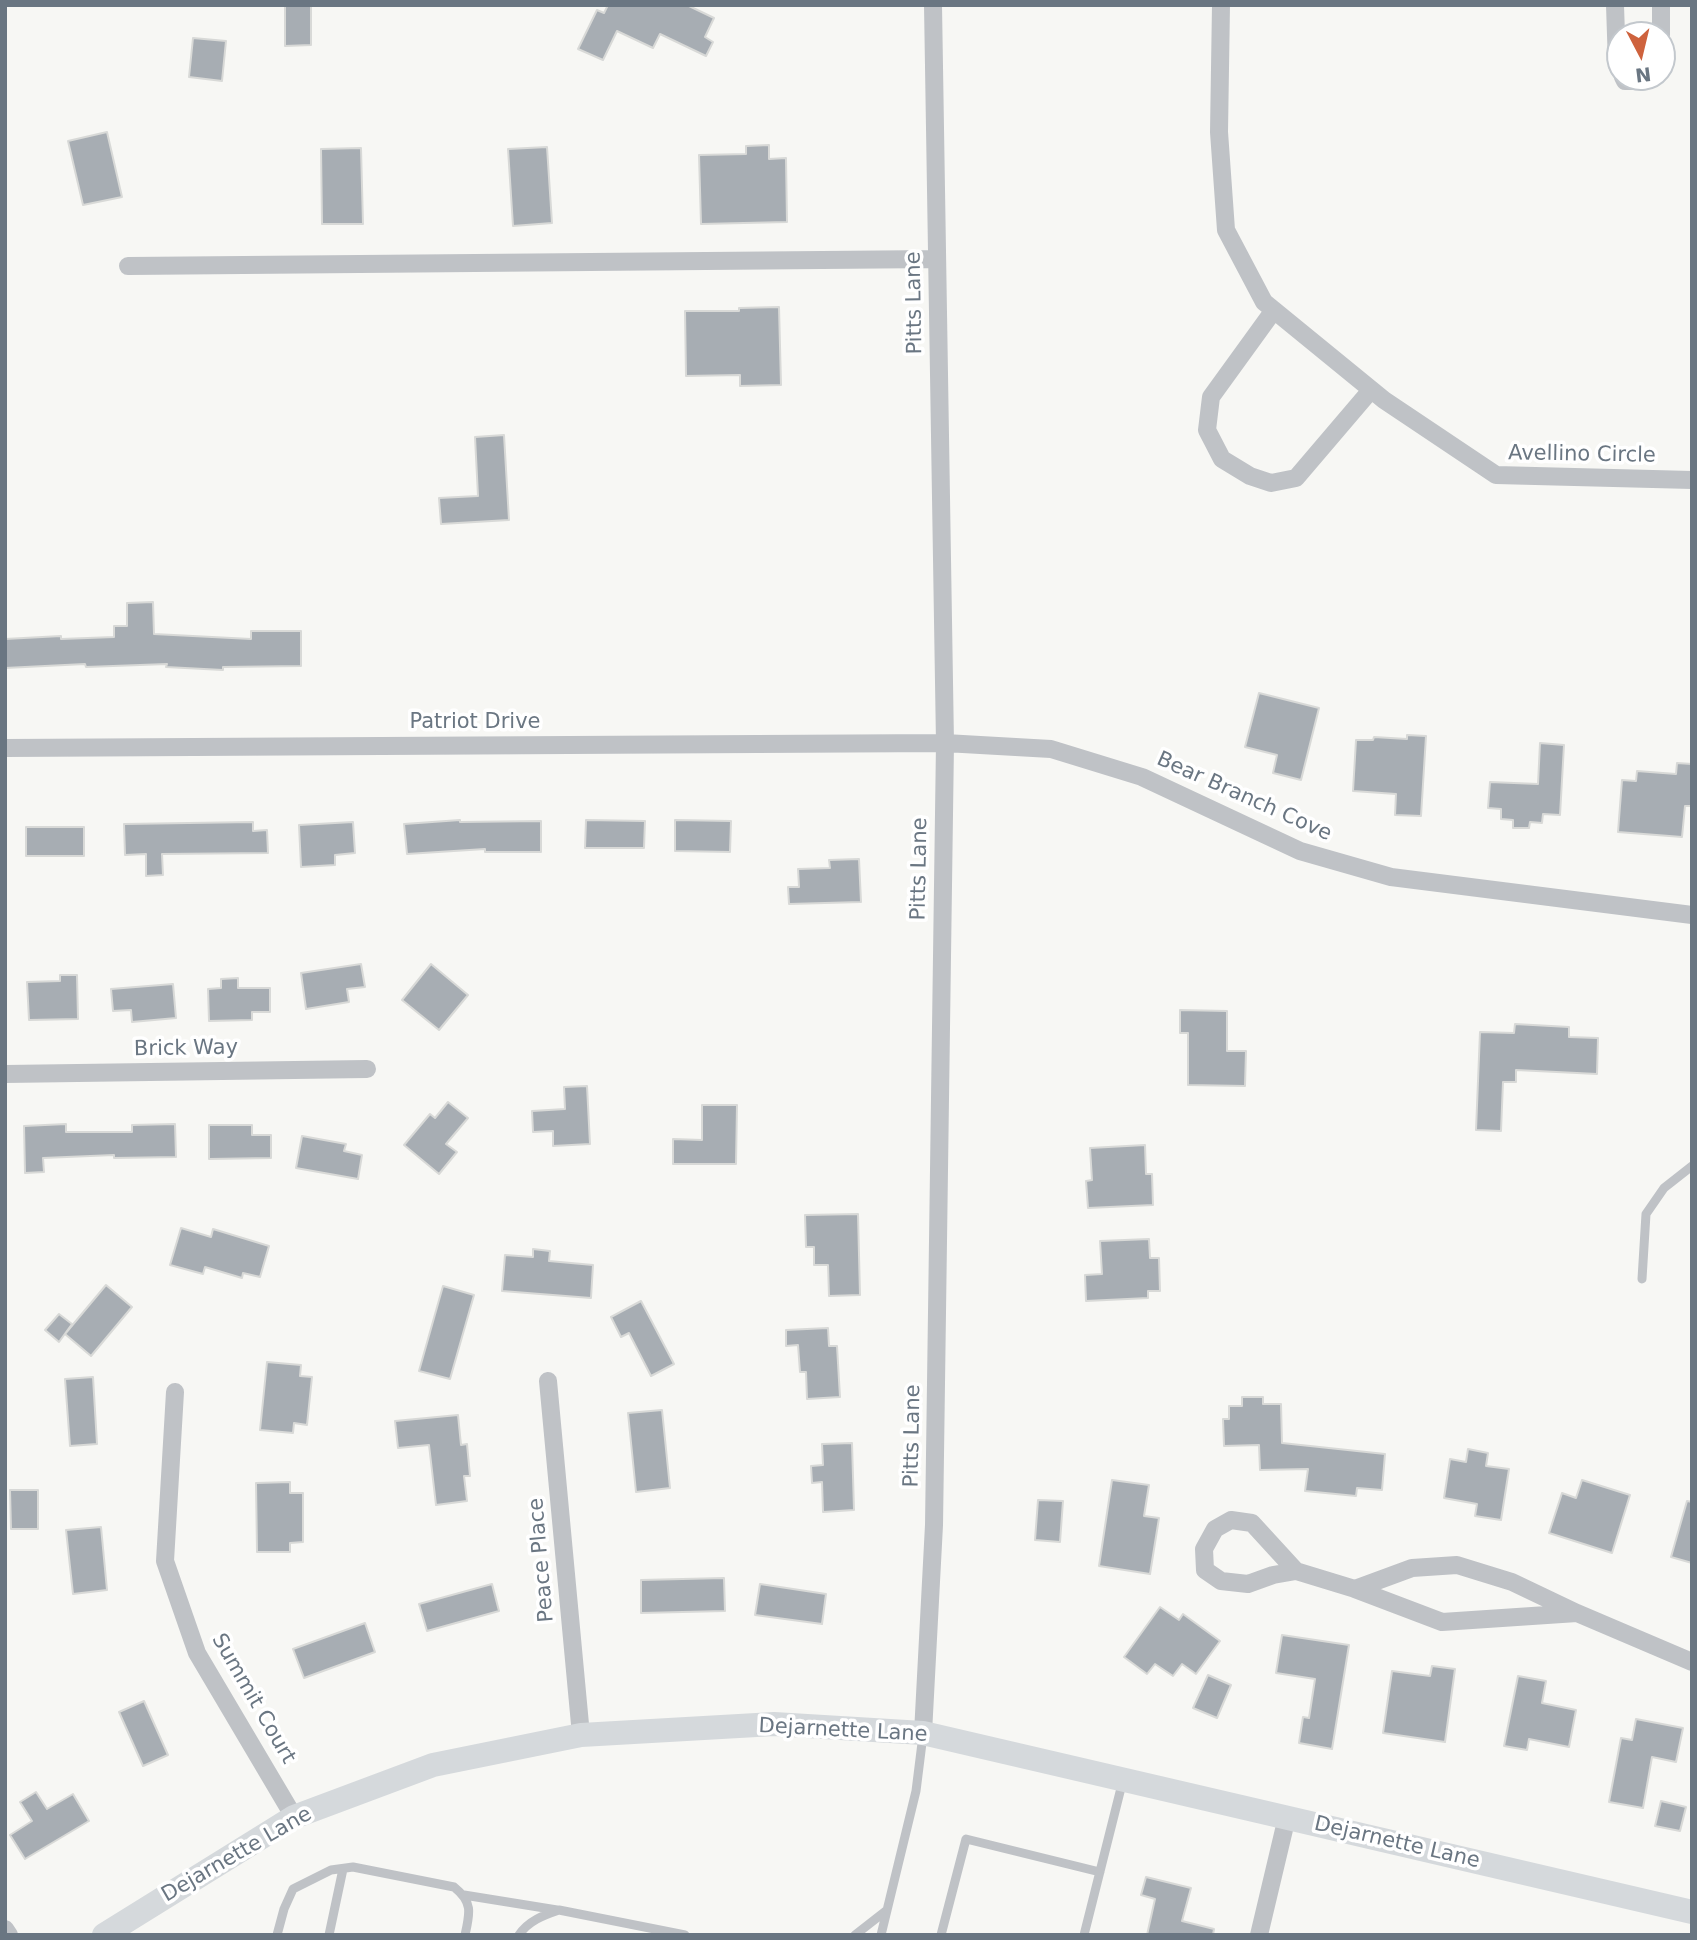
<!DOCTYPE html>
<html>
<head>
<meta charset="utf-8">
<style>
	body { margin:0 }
	#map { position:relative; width:1697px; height:1940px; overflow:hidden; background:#f7f7f4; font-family:"DejaVu Sans",sans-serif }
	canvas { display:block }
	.frame { position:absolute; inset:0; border:7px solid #6a7682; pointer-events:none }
	.north { position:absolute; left:1606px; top:21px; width:70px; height:70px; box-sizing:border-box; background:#fff; border:2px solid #c3c8cd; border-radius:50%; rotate:173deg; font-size:19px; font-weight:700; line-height:28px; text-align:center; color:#6a7682 }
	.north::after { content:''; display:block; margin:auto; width:24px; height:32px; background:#ce623d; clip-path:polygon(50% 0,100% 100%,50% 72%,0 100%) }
</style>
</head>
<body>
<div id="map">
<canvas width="1697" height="1940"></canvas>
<div class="frame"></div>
<div class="north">N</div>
</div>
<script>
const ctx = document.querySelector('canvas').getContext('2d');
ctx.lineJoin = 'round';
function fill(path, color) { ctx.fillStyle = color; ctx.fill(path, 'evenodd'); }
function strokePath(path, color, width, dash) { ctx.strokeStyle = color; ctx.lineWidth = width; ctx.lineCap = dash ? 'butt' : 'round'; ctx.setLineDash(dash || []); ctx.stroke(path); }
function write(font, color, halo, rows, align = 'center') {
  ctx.font = font + ' "DejaVu Sans",sans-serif'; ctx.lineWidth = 7; ctx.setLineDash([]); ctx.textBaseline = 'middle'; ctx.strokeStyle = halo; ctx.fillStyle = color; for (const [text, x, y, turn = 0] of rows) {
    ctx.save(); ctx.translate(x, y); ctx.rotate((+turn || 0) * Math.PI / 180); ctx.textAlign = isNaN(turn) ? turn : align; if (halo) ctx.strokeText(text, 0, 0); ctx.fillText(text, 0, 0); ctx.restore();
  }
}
const building = new Path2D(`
	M 285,5 L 311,5 L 311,45 L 285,46 Z
	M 608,5 L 687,5 L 714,18 L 705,37 L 713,42 L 706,56 L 660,34 L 653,48 L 617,31 L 603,60 L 578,49 L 597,10 L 604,13 Z
	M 193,38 L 226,41 L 222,81 L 189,77 Z
	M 107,132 L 122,197 L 83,205 L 68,141 Z
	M 769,145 L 769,159 L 786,158 L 787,222 L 701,224 L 699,155 L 746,154 L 746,146 Z
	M 547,147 L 552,223 L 513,226 L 508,149 Z
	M 361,148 L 363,224 L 322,224 L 321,149 Z
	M 779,307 L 781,385 L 740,386 L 740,375 L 686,376 L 685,311 L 739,311 L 739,308 Z
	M 504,435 L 509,520 L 441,524 L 439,498 L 478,496 L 475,437 Z
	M 153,602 L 154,634 L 251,639 L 251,631 L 301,631 L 301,666 L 223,667 L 223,670 L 166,667 L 167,664 L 86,667 L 85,664 L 5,668 L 5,639 L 61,636 L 61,639 L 114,637 L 114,626 L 127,626 L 127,603 Z
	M 1259,693 L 1319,708 L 1301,780 L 1273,773 L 1277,755 L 1245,747 Z
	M 1407,735 L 1426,736 L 1421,816 L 1395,815 L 1396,794 L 1353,791 L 1356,740 L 1373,740 L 1374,737 L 1407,739 Z
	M 1540,743 L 1564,745 L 1560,815 L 1543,814 L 1542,823 L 1530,822 L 1529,828 L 1513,828 L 1513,820 L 1501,819 L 1501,809 L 1488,808 L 1490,782 L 1538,784 Z
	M 1677,763 L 1692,764 L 1692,806 L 1685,806 L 1682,837 L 1618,832 L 1622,780 L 1636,781 L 1637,771 L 1676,774 Z
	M 460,820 L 460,822 L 541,821 L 541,852 L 485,852 L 485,849 L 407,854 L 404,824 Z
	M 586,820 L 645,821 L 644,848 L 585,848 Z
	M 675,820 L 731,821 L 730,852 L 675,851 Z
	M 253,822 L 253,831 L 267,830 L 268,853 L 162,854 L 163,875 L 146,876 L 146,854 L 125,855 L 124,824 Z
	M 353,822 L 355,853 L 335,855 L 335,865 L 301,867 L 299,825 Z
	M 26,827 L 84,827 L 84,856 L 26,856 Z
	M 859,859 L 861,902 L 789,904 L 788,887 L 799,887 L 798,869 L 830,868 L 829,860 Z
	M 361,964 L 365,987 L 347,989 L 349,1002 L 306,1009 L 301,973 Z
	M 431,964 L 468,995 L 439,1030 L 402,1000 Z
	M 60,975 L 77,975 L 78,1019 L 29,1020 L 27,982 L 60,981 Z
	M 238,978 L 238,988 L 270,988 L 270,1012 L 252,1012 L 252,1020 L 209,1021 L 208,989 L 221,988 L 221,979 Z
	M 173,984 L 176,1018 L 132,1022 L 131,1010 L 113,1011 L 111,989 Z
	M 1180,1010 L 1227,1011 L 1227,1051 L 1246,1051 L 1245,1086 L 1188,1085 L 1188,1033 L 1180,1033 Z
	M 1515,1024 L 1569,1027 L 1569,1037 L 1598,1038 L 1597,1074 L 1516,1070 L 1516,1082 L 1503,1082 L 1501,1131 L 1476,1130 L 1480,1032 L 1514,1033 Z
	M 587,1086 L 590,1144 L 553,1146 L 553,1131 L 533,1132 L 532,1111 L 565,1109 L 564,1087 Z
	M 448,1102 L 468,1118 L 446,1144 L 457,1152 L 439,1174 L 404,1145 L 430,1114 L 435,1118 Z
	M 702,1105 L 737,1105 L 736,1164 L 673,1164 L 673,1139 L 702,1140 Z
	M 66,1124 L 66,1132 L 132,1132 L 132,1125 L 175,1124 L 176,1157 L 114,1158 L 114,1155 L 43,1158 L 44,1172 L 25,1173 L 24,1126 Z
	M 209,1125 L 252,1125 L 252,1135 L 271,1135 L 271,1158 L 209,1159 Z
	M 302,1136 L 346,1144 L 344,1151 L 362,1155 L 358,1179 L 296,1168 Z
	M 1145,1145 L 1146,1174 L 1152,1174 L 1153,1205 L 1088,1208 L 1086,1181 L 1092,1180 L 1090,1148 Z
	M 858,1214 L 860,1295 L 829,1296 L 828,1265 L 814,1265 L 814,1247 L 806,1247 L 805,1215 Z
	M 181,1228 L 211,1237 L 213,1229 L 269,1246 L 260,1277 L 243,1273 L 242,1278 L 205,1267 L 203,1274 L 170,1265 Z
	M 1149,1239 L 1150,1258 L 1159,1258 L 1160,1291 L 1148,1291 L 1148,1298 L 1086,1301 L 1085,1275 L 1102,1274 L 1100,1241 Z
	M 533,1249 L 550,1251 L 549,1261 L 593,1265 L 591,1298 L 502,1291 L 505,1255 L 533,1257 Z
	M 106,1285 L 132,1307 L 91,1356 L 65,1334 Z
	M 443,1286 L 474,1295 L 450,1379 L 419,1371 Z
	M 641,1301 L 674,1364 L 651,1376 L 629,1333 L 621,1337 L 611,1317 Z
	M 59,1314 L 72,1324 L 59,1342 L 45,1330 Z
	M 828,1328 L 829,1346 L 837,1346 L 840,1397 L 807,1399 L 806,1372 L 800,1372 L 798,1345 L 786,1346 L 786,1330 Z
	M 267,1362 L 301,1365 L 300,1376 L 312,1377 L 307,1425 L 294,1423 L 293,1433 L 260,1430 Z
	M 93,1377 L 97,1444 L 70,1446 L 65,1379 Z
	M 1242,1397 L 1263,1397 L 1263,1404 L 1281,1404 L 1282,1443 L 1385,1454 L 1382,1490 L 1357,1488 L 1356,1496 L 1305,1491 L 1308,1469 L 1260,1470 L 1259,1445 L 1224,1446 L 1223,1419 L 1229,1419 L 1229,1406 L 1242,1406 Z
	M 662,1410 L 670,1488 L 636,1492 L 628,1413 Z
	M 458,1415 L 461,1445 L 467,1444 L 470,1476 L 464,1476 L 467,1501 L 436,1505 L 429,1445 L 398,1448 L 395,1421 Z
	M 852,1443 L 854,1510 L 823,1512 L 822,1482 L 812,1483 L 811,1466 L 823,1465 L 822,1444 Z
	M 1468,1449 L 1488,1453 L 1486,1466 L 1509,1469 L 1501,1520 L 1475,1516 L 1477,1504 L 1444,1498 L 1450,1459 L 1466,1462 Z
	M 1112,1480 L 1149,1485 L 1144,1516 L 1159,1518 L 1150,1574 L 1099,1566 Z
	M 1582,1480 L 1630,1495 L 1612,1553 L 1549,1533 L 1562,1493 L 1576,1498 Z
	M 290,1482 L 290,1493 L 303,1493 L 303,1542 L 290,1543 L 290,1552 L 257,1552 L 256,1483 Z
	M 10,1490 L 38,1490 L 38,1529 L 11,1529 Z
	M 1038,1500 L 1063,1501 L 1060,1542 L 1035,1540 Z
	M 1687,1501 L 1692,1502 L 1692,1563 L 1671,1557 Z
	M 101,1527 L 107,1590 L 73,1594 L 66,1530 Z
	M 724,1578 L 725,1611 L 641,1613 L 641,1580 Z
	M 492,1584 L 499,1611 L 427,1631 L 419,1604 Z
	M 760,1584 L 826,1594 L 822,1624 L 755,1615 Z
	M 1160,1607 L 1179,1620 L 1183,1614 L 1220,1641 L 1196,1674 L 1182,1664 L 1173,1676 L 1155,1664 L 1147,1674 L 1124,1657 Z
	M 365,1623 L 375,1652 L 304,1678 L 293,1649 Z
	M 1282,1635 L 1349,1645 L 1332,1749 L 1299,1743 L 1303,1717 L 1309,1718 L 1315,1679 L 1276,1673 Z
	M 1432,1666 L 1455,1669 L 1445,1742 L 1383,1733 L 1392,1671 L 1430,1676 Z
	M 1208,1675 L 1231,1685 L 1217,1718 L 1193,1708 Z
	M 1518,1676 L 1546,1681 L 1542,1703 L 1576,1710 L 1569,1747 L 1529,1739 L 1527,1750 L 1504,1746 Z
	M 144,1701 L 168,1755 L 143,1766 L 119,1712 Z
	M 1636,1719 L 1683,1728 L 1676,1762 L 1652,1757 L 1643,1808 L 1609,1802 L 1621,1738 L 1632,1740 Z
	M 36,1792 L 47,1809 L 73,1794 L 89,1821 L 25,1859 L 10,1835 L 32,1821 L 20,1802 Z
	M 1661,1801 L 1686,1807 L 1680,1831 L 1655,1826 Z
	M 1146,1877 L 1191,1888 L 1182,1921 L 1214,1929 L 1213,1935 L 1147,1935 L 1155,1899 L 1141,1895 Z`);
const service = new Path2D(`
	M 1642,1279 L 1646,1214 L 1664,1188 L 1692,1166
	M 464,1895 L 557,1910
	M 277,1935 L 284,1909 L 293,1889 L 331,1870 L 353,1867 L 454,1887 C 473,1902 470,1913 465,1935
	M 329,1935 L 343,1869
	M 519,1935 C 528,1921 544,1915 559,1910 L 685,1935
	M 855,1935 L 887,1910
	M 881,1935 L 916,1791 L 923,1735
	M 941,1935 L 966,1839 L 1100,1872
	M 1084,1935 L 1123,1780`);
const minor = new Path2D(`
	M 1221,5 L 1219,132 L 1226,230 L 1264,302 L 1384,400 L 1496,475 L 1692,480
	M 1615,5 L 1617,65 L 1620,71
	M 1661,35 L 1661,5
	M 1623,77 L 1625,81 L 1640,81 L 1650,77
	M 128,266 L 937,259
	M 1274,310 L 1211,397 L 1207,430 L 1222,459 L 1250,476 L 1271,483 L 1296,478 L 1371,390
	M 5,748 L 945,743 L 1051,749 L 1142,777 L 1300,851 L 1391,877 L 1692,915
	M 5,1074 L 367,1069
	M 548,1381 L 581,1735
	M 175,1392 L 165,1561 L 197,1653 L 294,1817
	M 1296,1571 L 1252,1523 L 1231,1520 L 1215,1529 L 1204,1549 L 1205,1570 L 1221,1581 L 1248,1584 L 1273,1575 L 1296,1571 L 1355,1589 L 1442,1622 L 1577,1613
	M 1355,1589 L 1412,1568 L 1457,1565 L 1512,1582 L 1577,1613 L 1692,1662
	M 923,1733 L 934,1525 L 945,743 L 933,5
	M 5,1929 L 9,1935
	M 1259,1935 L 1287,1817`);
const secondary = new Path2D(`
	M 104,1935 L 294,1817 L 433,1765 L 581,1735 L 774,1724 L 923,1733 L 1692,1912`);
const streetNames = [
	["Pitts Lane",915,303,-91],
	["Avellino Circle",1582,455,1],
	["Patriot Drive",475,723],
	["Bear Branch Cove",1244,797,24],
	["Pitts Lane",920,869,-89],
	["Brick Way",186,1049,-1],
	["Pitts Lane",913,1436,-89],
	["Peace Place",542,1560,-95],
	["Summit Court",253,1699,60],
	["Dejarnette Lane",843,1731,3],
	["Dejarnette Lane",1397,1843,13],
	["Dejarnette Lane",237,1855,-30]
];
fill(building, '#a7adb3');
strokePath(building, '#d8d9d7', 2);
strokePath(service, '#bfc2c6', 9);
strokePath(minor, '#bfc2c6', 18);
strokePath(secondary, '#d5d9dc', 24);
write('21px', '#6a7682', '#fff', streetNames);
</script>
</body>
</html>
